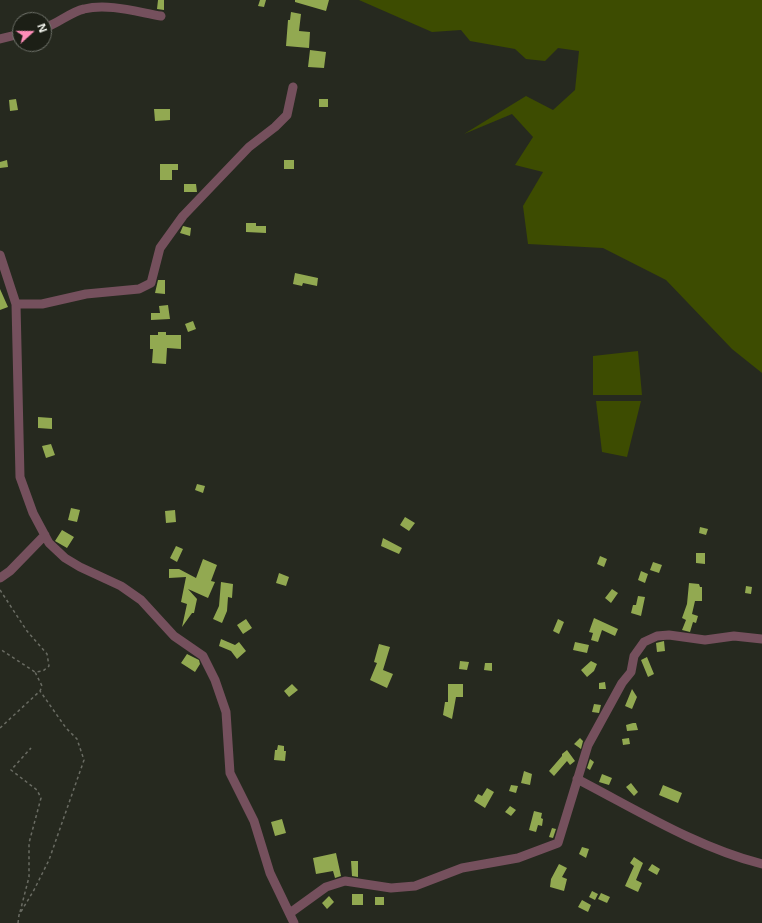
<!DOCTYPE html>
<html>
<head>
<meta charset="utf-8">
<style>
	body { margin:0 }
	#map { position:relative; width:762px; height:923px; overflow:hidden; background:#26291f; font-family:"Noto Sans",sans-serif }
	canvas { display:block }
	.north { position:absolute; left:12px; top:12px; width:40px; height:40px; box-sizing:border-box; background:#1c1f16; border:1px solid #71746c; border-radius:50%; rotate:69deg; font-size:11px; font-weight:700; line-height:16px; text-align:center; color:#f1f3ec }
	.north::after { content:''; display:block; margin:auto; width:14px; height:18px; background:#ff8eb9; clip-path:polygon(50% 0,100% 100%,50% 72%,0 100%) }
</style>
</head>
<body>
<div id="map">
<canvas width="762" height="923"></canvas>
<div class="north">N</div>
</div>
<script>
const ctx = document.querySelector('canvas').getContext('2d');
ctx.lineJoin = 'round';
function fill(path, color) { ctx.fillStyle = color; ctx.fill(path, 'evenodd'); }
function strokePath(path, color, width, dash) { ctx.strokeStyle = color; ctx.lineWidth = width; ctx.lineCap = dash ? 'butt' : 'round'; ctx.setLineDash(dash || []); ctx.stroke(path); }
const water = new Path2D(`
	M 359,0 L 762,0 L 762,373 L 732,349 L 666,280 L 603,248 L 528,244 L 523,206 L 543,172 L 515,165 L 533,137 L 512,114 L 464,134 L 526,96 L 553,110 L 575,90 L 579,51 L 558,48 L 545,61 L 526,59 L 515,49 L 470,41 L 461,30 L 432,32 Z
	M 638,351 L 642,395 L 593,395 L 593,356 Z
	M 596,401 L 641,401 L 627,457 L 602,452 Z`);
const building = new Path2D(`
	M 158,0 L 164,0 L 164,10 L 157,9 Z
	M 260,0 L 266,0 L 264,7 L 258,6 Z
	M 295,0 L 329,0 L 326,11 L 295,2 Z
	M 291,12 L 301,14 L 299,31 L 310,32 L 309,48 L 286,46 L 288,20 L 290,20 Z
	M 310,50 L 326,52 L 324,68 L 308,67 Z
	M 16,99 L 18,110 L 10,111 L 9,100 Z
	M 319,99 L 328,99 L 328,107 L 319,107 Z
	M 154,109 L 170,109 L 170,120 L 155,121 Z
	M 7,160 L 8,167 L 0,168 L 0,162 Z
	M 284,160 L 294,160 L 294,169 L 284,169 Z
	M 160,164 L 178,164 L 178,170 L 172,170 L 172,180 L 160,180 Z
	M 184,184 L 196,184 L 197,192 L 184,192 Z
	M 246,223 L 256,223 L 256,226 L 266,226 L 266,233 L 246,232 Z
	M 183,226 L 191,228 L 190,236 L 180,233 Z
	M 295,273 L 318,278 L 317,286 L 303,283 L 302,286 L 293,284 Z
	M 158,280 L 165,280 L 165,294 L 155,293 Z
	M 0,289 L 8,307 L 0,310 Z
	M 168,305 L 170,319 L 151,320 L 151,313 L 160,313 L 159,306 Z
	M 193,321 L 196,329 L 188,332 L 185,324 Z
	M 158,332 L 166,332 L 166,335 L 181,335 L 181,349 L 167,348 L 166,364 L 152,363 L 153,349 L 150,349 L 150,335 L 158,335 Z
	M 38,417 L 52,418 L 52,429 L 38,428 Z
	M 51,444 L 55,455 L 46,458 L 42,446 Z
	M 197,484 L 205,486 L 203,493 L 195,490 Z
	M 71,508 L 80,510 L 77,522 L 68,520 Z
	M 175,510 L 176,522 L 166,523 L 165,511 Z
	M 405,517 L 415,523 L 409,531 L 400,525 Z
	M 700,527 L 708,529 L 706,535 L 699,533 Z
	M 62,530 L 74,537 L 67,548 L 55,541 Z
	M 383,538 L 402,548 L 399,554 L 381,546 Z
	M 176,546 L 183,549 L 177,562 L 170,558 Z
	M 696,553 L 705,553 L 705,564 L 696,563 Z
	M 600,556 L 607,559 L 604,567 L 597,564 Z
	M 203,559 L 217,565 L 211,581 L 215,582 L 208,598 L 188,589 L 197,599 L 194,613 L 192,613 L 182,627 L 187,604 L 181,602 L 186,577 L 169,578 L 169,569 L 179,569 L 196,578 Z
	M 653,562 L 662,565 L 659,573 L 650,570 Z
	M 641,571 L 648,574 L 645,583 L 638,580 Z
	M 279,573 L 289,577 L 286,586 L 276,583 Z
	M 221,582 L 233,584 L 232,598 L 228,597 L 227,611 L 222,623 L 213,619 L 219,606 Z
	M 689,583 L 699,584 L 700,587 L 702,587 L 702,601 L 695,601 L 692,614 L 698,616 L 696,623 L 693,622 L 690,632 L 682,630 L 686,620 L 682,618 L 687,604 Z
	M 746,586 L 752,587 L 751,594 L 745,593 Z
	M 612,589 L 618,593 L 611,603 L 605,598 Z
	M 638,596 L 645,597 L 641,616 L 631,613 L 633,605 L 636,605 Z
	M 594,618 L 618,629 L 615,636 L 602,630 L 598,642 L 591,640 L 593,633 L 589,632 Z
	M 246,619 L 252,628 L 243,634 L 237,625 Z
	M 558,619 L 564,622 L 559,634 L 553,631 Z
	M 221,639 L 235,645 L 239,642 L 246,651 L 237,659 L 231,651 L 219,646 Z
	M 664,641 L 665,651 L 657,652 L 656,643 Z
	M 575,642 L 589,645 L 587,653 L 573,650 Z
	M 379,644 L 390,647 L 383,670 L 393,674 L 387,688 L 370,680 L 377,663 L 374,662 Z
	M 187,654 L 199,660 L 200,664 L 195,672 L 181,663 Z
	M 647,657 L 654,674 L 648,677 L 641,660 Z
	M 460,661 L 469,662 L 467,670 L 459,669 Z
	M 591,661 L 597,664 L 594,671 L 587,677 L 581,670 Z
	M 485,663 L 492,663 L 492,671 L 484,670 Z
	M 605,682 L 606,689 L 599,689 L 599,683 Z
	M 292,684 L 298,690 L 289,697 L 284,691 Z
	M 448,684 L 463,684 L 463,697 L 456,697 L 452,719 L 443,715 L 445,702 L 448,702 Z
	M 632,689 L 637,697 L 632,709 L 625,706 Z
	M 594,704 L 601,705 L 599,713 L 592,712 Z
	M 633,723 L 636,723 L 638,730 L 627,731 L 626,725 Z
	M 580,738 L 583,741 L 581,749 L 574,744 Z
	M 629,738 L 630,744 L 623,745 L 622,739 Z
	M 278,745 L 284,746 L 284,751 L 286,751 L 285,761 L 274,760 L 275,750 L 277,750 Z
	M 567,750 L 575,761 L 570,765 L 567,761 L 554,776 L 549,771 L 562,756 L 562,754 Z
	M 590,759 L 594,762 L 590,770 L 587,768 Z
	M 524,771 L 532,774 L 530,785 L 521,783 Z
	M 602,774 L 612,778 L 609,785 L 599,782 Z
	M 631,783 L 638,792 L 634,796 L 626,787 Z
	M 511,785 L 518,786 L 516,793 L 509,791 Z
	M 663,785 L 682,793 L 678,803 L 659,795 Z
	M 487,788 L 494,792 L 485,808 L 474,801 L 478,794 L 482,796 Z
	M 510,806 L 516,810 L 511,816 L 505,812 Z
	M 534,811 L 542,813 L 541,818 L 543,819 L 542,826 L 538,825 L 536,832 L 529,830 Z
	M 282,819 L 286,833 L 275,836 L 271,822 Z
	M 552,828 L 556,829 L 553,838 L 549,837 Z
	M 582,847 L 589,849 L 586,858 L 579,854 Z
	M 336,853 L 341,876 L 335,878 L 333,871 L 316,874 L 313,858 Z
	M 634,857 L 643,863 L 636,880 L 642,883 L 638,892 L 625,886 L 634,866 L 630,863 Z
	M 351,861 L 358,861 L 358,877 L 352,876 Z
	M 559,864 L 567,868 L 562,877 L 567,879 L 564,891 L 550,887 L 551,879 Z
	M 652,864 L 660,869 L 657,875 L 648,870 Z
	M 592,891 L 598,894 L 595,900 L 589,897 Z
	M 601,893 L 610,897 L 607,903 L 598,899 Z
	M 352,894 L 363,894 L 363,905 L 352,905 Z
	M 329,896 L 334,902 L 327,909 L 322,903 Z
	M 375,897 L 384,897 L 384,905 L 375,905 Z
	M 582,900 L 591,905 L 588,912 L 578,907 Z`);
const path = new Path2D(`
	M 0,590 L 27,631 L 47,654 L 49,666 L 43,671 L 35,672 L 0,649
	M 0,728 L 40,691 L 42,686 L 35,672
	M 20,912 L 29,877 L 29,843 L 41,798 L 37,790 L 11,770 L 31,748
	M 18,923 L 19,915 L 34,890 L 49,860 L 84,760 L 77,739 L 66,728 L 40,691`);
const minor = new Path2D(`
	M 44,28 C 58,24 70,12 84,9 C 108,3 137,12 161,16
	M 0,39 L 20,34
	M 0,255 L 16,304 L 20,477 L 33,513 L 49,543 L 65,558 L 80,567 L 121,586 L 141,600 L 174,636 L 203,656 L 215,680 L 226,712 L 230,773 L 254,821 L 270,873 L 294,923
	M 16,304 L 42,304 L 86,294 L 139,289 L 151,283 L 160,248 L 183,216 L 249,147 L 275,127 L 287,115 L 293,87
	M 0,578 L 10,571 L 45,535
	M 577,779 C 637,810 696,847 762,864
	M 290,913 L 326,887 L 345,881 L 391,888 L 415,886 L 462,868 L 518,858 L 558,843 L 588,745 L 622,683 L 631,672 L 634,656 L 644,642 L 657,636 L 669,635 L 705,640 L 734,636 L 762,639`);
fill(water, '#3d4c01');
fill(building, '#92a951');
strokePath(path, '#6a6c63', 1.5, [3, 3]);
strokePath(minor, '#75505d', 9);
</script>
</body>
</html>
